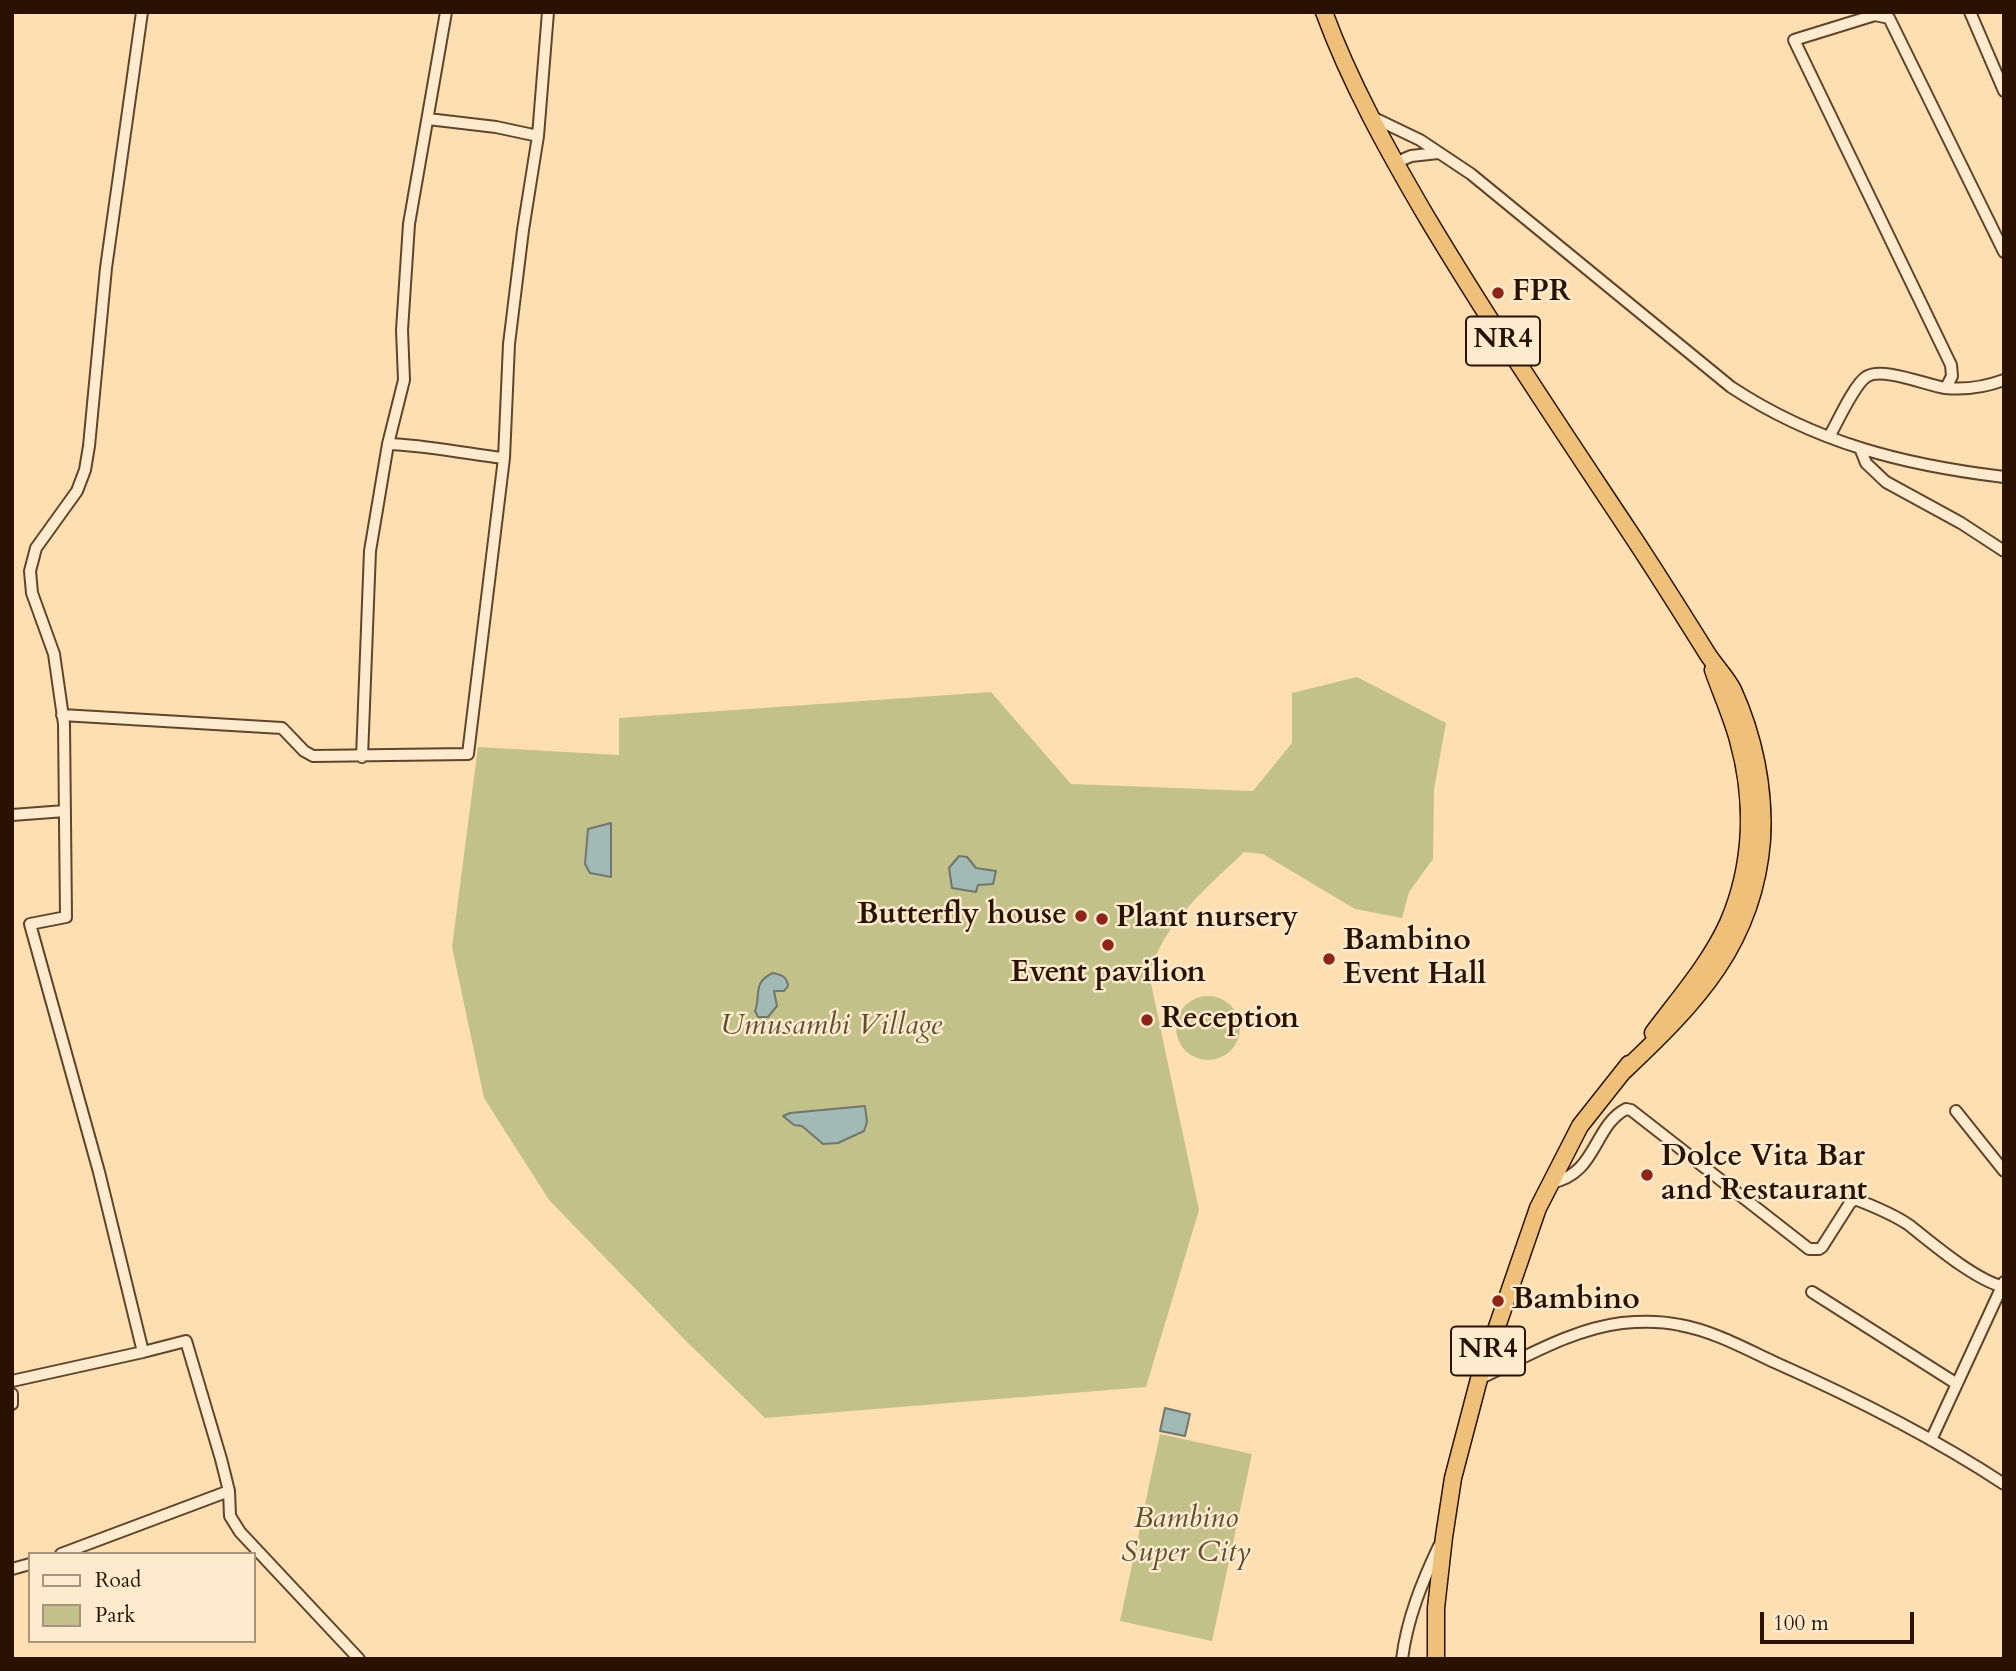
<!DOCTYPE html>
<html>
<head>
<meta charset="utf-8">
<style>
	body { margin:0 }
	#map { position:relative; width:2016px; height:1671px; overflow:hidden; background:#fedfb2; font-family:Cardo,serif }
	canvas { display:block }
	.frame { position:absolute; inset:0; border:14px solid #2a1100; pointer-events:none }
	.legend { position:absolute; left:28px; top:1552px; width:228px; height:91px; box-sizing:border-box; background:#feeacd; border:2px solid #a9937b; margin:0; padding:9px 12px; list-style:none; font-size:21px; color:#2a1100 }
	.legend li { display:flex; align-items:center; gap:14px; height:35px }
	.legend b { width:35px; border:2px solid #a9937b }
	.scale { position:absolute; left:1760px; top:1612px; width:154px; height:32px; box-sizing:border-box; border:4px solid #2a1100; border-top:0; padding-left:9px; font-size:21px; line-height:24px; white-space:nowrap; color:#2a1100; -webkit-text-stroke:5px #feeacd; paint-order:stroke }
</style>
</head>
<body>
<div id="map">
<canvas width="2016" height="1671"></canvas>
<div class="frame"></div>
<ul class="legend">
<li><b style="height:9px;background:#feeacd"></b>Road</li>
<li><b style="height:19px;background:#c2c18a"></b>Park</li>
</ul>
<div class="scale">100 m</div>
</div>
<script>
const ctx = document.querySelector('canvas').getContext('2d');
ctx.lineJoin = 'round';
function fill(path, color) { ctx.fillStyle = color; ctx.fill(path, 'evenodd'); }
function strokePath(path, color, width, dash) { ctx.strokeStyle = color; ctx.lineWidth = width; ctx.lineCap = dash ? 'butt' : 'round'; ctx.setLineDash(dash || []); ctx.stroke(path); }
function write(font, color, halo, rows, align = 'center') {
  ctx.font = font + ' Cardo,serif'; ctx.lineWidth = 5; ctx.setLineDash([]); ctx.textBaseline = 'middle'; ctx.strokeStyle = halo; ctx.fillStyle = color; for (const [text, x, y, turn = 0] of rows) {
    ctx.save(); ctx.translate(x, y); ctx.rotate((+turn || 0) * Math.PI / 180); ctx.textAlign = isNaN(turn) ? turn : align; if (halo) ctx.strokeText(text, 0, 0); ctx.fillText(text, 0, 0); ctx.restore();
  }
}
const green = new Path2D(`
	M 1357,677 L 1446,723 L 1434,789 L 1433,859 L 1409,892 L 1402,918 L 1355,909 L 1263,854 L 1244,852 C 1206,889 1165,921 1149,974 L 1199,1210 L 1146,1387 L 765,1418 L 687,1342 L 549,1200 L 484,1098 L 452,947 L 478,747 L 619,755 L 619,718 L 991,692 L 1071,784 L 1253,791 L 1292,743 L 1292,693 Z
	M1176 1028a32 32 0 1 1 64 0a32 32 0 1 1-64 0Z
	M 1160,1434 L 1252,1454 L 1212,1641 L 1120,1621 Z`);
const water = new Path2D(`
	M 611,823 L 611,877 L 590,873 L 585,864 L 588,829 Z
	M 959,856 L 967,857 L 976,868 L 996,871 L 993,884 L 978,885 L 976,892 L 952,888 L 949,868 Z
	M 773,973 C 781,975 787,976 788,986 L 784,991 L 774,991 L 777,1006 L 768,1017 L 758,1017 L 755,1011 C 761,996 752,982 773,973 Z
	M 865,1106 L 867,1122 L 864,1131 L 838,1143 L 823,1144 L 802,1126 L 794,1125 L 783,1116 L 790,1113 Z
	M 1165,1408 L 1190,1414 L 1185,1436 L 1160,1431 Z`);
const minor = new Path2D(`
	M 142,12 L 106,268 L 89,446 L 85,470 L 77,491 L 36,548 L 30,571 L 32,593 L 54,654 L 64,724 L 66,917 L 30,924 L 99,1172 L 143,1352 L 186,1341 L 221,1459 L 229,1491 L 230,1516 L 240,1532 L 359,1659
	M 1970,12 L 2004,91
	M 1372,117 L 1420,140 L 1471,174 L 1731,387 C 1816,443 1904,465 2004,477
	M 428,119 L 496,127 L 538,136
	M 1395,163 L 1411,156 L 1438,153
	M 1946,388 L 1952,376 L 1951,365 L 1794,40 L 1875,15 L 1889,18 L 2004,252
	M 1829,437 C 1837,423 1854,385 1866,377 C 1881,366 1926,385 1945,388 C 1965,390 1985,387 2004,380
	M 388,444 C 427,445 465,454 504,458
	M 1860,448 L 1866,463 L 1886,482 L 1961,523 L 2004,551
	M 62,715 L 282,728 L 304,751 L 313,756 L 468,754 L 504,458 L 509,344 L 523,230 L 538,136 L 548,12
	M 362,757 L 370,551 L 388,444 L 404,380 L 402,330 L 409,224 L 446,12
	M 12,815 L 65,811
	M 1956,1111 L 2004,1171
	M 1550,1183 C 1597,1175 1593,1126 1626,1109 L 1631,1110 L 1809,1249 L 1819,1249 L 1822,1247 L 1850,1203 L 1855,1199 C 1873,1206 1893,1214 1909,1225 C 1933,1244 1975,1280 2004,1287
	M 1812,1292 L 1957,1384
	M 1479,1379 C 1524,1358 1572,1329 1622,1323 C 1641,1321 1662,1321 1680,1325 C 1713,1331 1744,1348 1774,1362 C 1853,1397 1931,1436 2004,1484
	M 12,1381 L 143,1352
	M 12,1394 L 12,1404
	M 1931,1440 L 2004,1282
	M 61,1554 L 229,1491
	M 12,1569 L 30,1564
	M 1402,1659 C 1407,1619 1422,1582 1439,1546`);
const highway = new Path2D(`
	M 1324,12 C 1350,83 1388,151 1426,216 C 1490,323 1560,427 1629,531 C 1655,570 1680,610 1705,650 C 1713,664 1726,676 1733,690 C 1754,736 1765,789 1762,840 C 1754,944 1696,1003 1624,1071
	M 1653,1033 C 1679,998 1710,963 1728,923 C 1753,865 1755,801 1738,740 C 1732,717 1721,693 1713,670
	M 1436,1659 L 1436,1608 L 1444,1537 L 1453,1478 L 1479,1379 L 1538,1208 L 1580,1126 L 1629,1064`);
const markers = [
	[1498,293,7,"#8f2418"],
	[1081,916,7,"#8f2418"],
	[1102,919,7,"#8f2418"],
	[1108,945,7,"#8f2418"],
	[1329,959,7,"#8f2418"],
	[1147,1020,7,"#8f2418"],
	[1647,1175,7,"#8f2418"],
	[1498,1301,7,"#8f2418"]
];
const shields = [
	[1503,341,74],
	[1488,1351,74]
];
const shieldNames = [
	["NR4",1503,341],
	["NR4",1488,1351]
];
const poiNames = [
	["FPR",1512,293],
	["Butterfly house",1067,916,"right"],
	["Plant nursery",1116,919],
	["Bambino",1343,942],
	["Event Hall",1343,976],
	["Event pavilion",1108,974,"center"],
	["Reception",1161,1020],
	["Dolce Vita Bar",1661,1158],
	["and Restaurant",1661,1192],
	["Bambino",1512,1301]
];
const parkNames = [
	["Umusambi Village",831,1027],
	["Bambino",1186,1520],
	["Super City",1186,1554]
];
fill(green, '#c2c18a');
fill(water, '#a2bab5');
strokePath(water, '#72766d', 2);
strokePath(minor, '#5f442c', 14);
strokePath(highway, '#2a1100', 19);
strokePath(minor, '#feeacd', 10);
strokePath(highway, '#efc079', 16);
for (const [x, y, r, color] of markers) { const dot = new Path2D(); dot.arc(x, y, r, 0, 2 * Math.PI); ctx.fillStyle = color; ctx.fill(dot); strokePath(dot, '#feeacd', 2.5); }
for (const [x, y, w] of shields) { const box = new Path2D(); box.roundRect(x - w / 2, y - 24.5, w, 49, 5); ctx.fillStyle = '#feeacd'; ctx.fill(box); strokePath(box, '#2a1100', 2); }
write('bold 28px', '#2a1100', null, shieldNames);
write('bold 30px', '#2a1100', '#feeacd', poiNames, 'left');
write('italic 30px', '#5f4f30', '#feeacd', parkNames);
</script>
</body>
</html>
